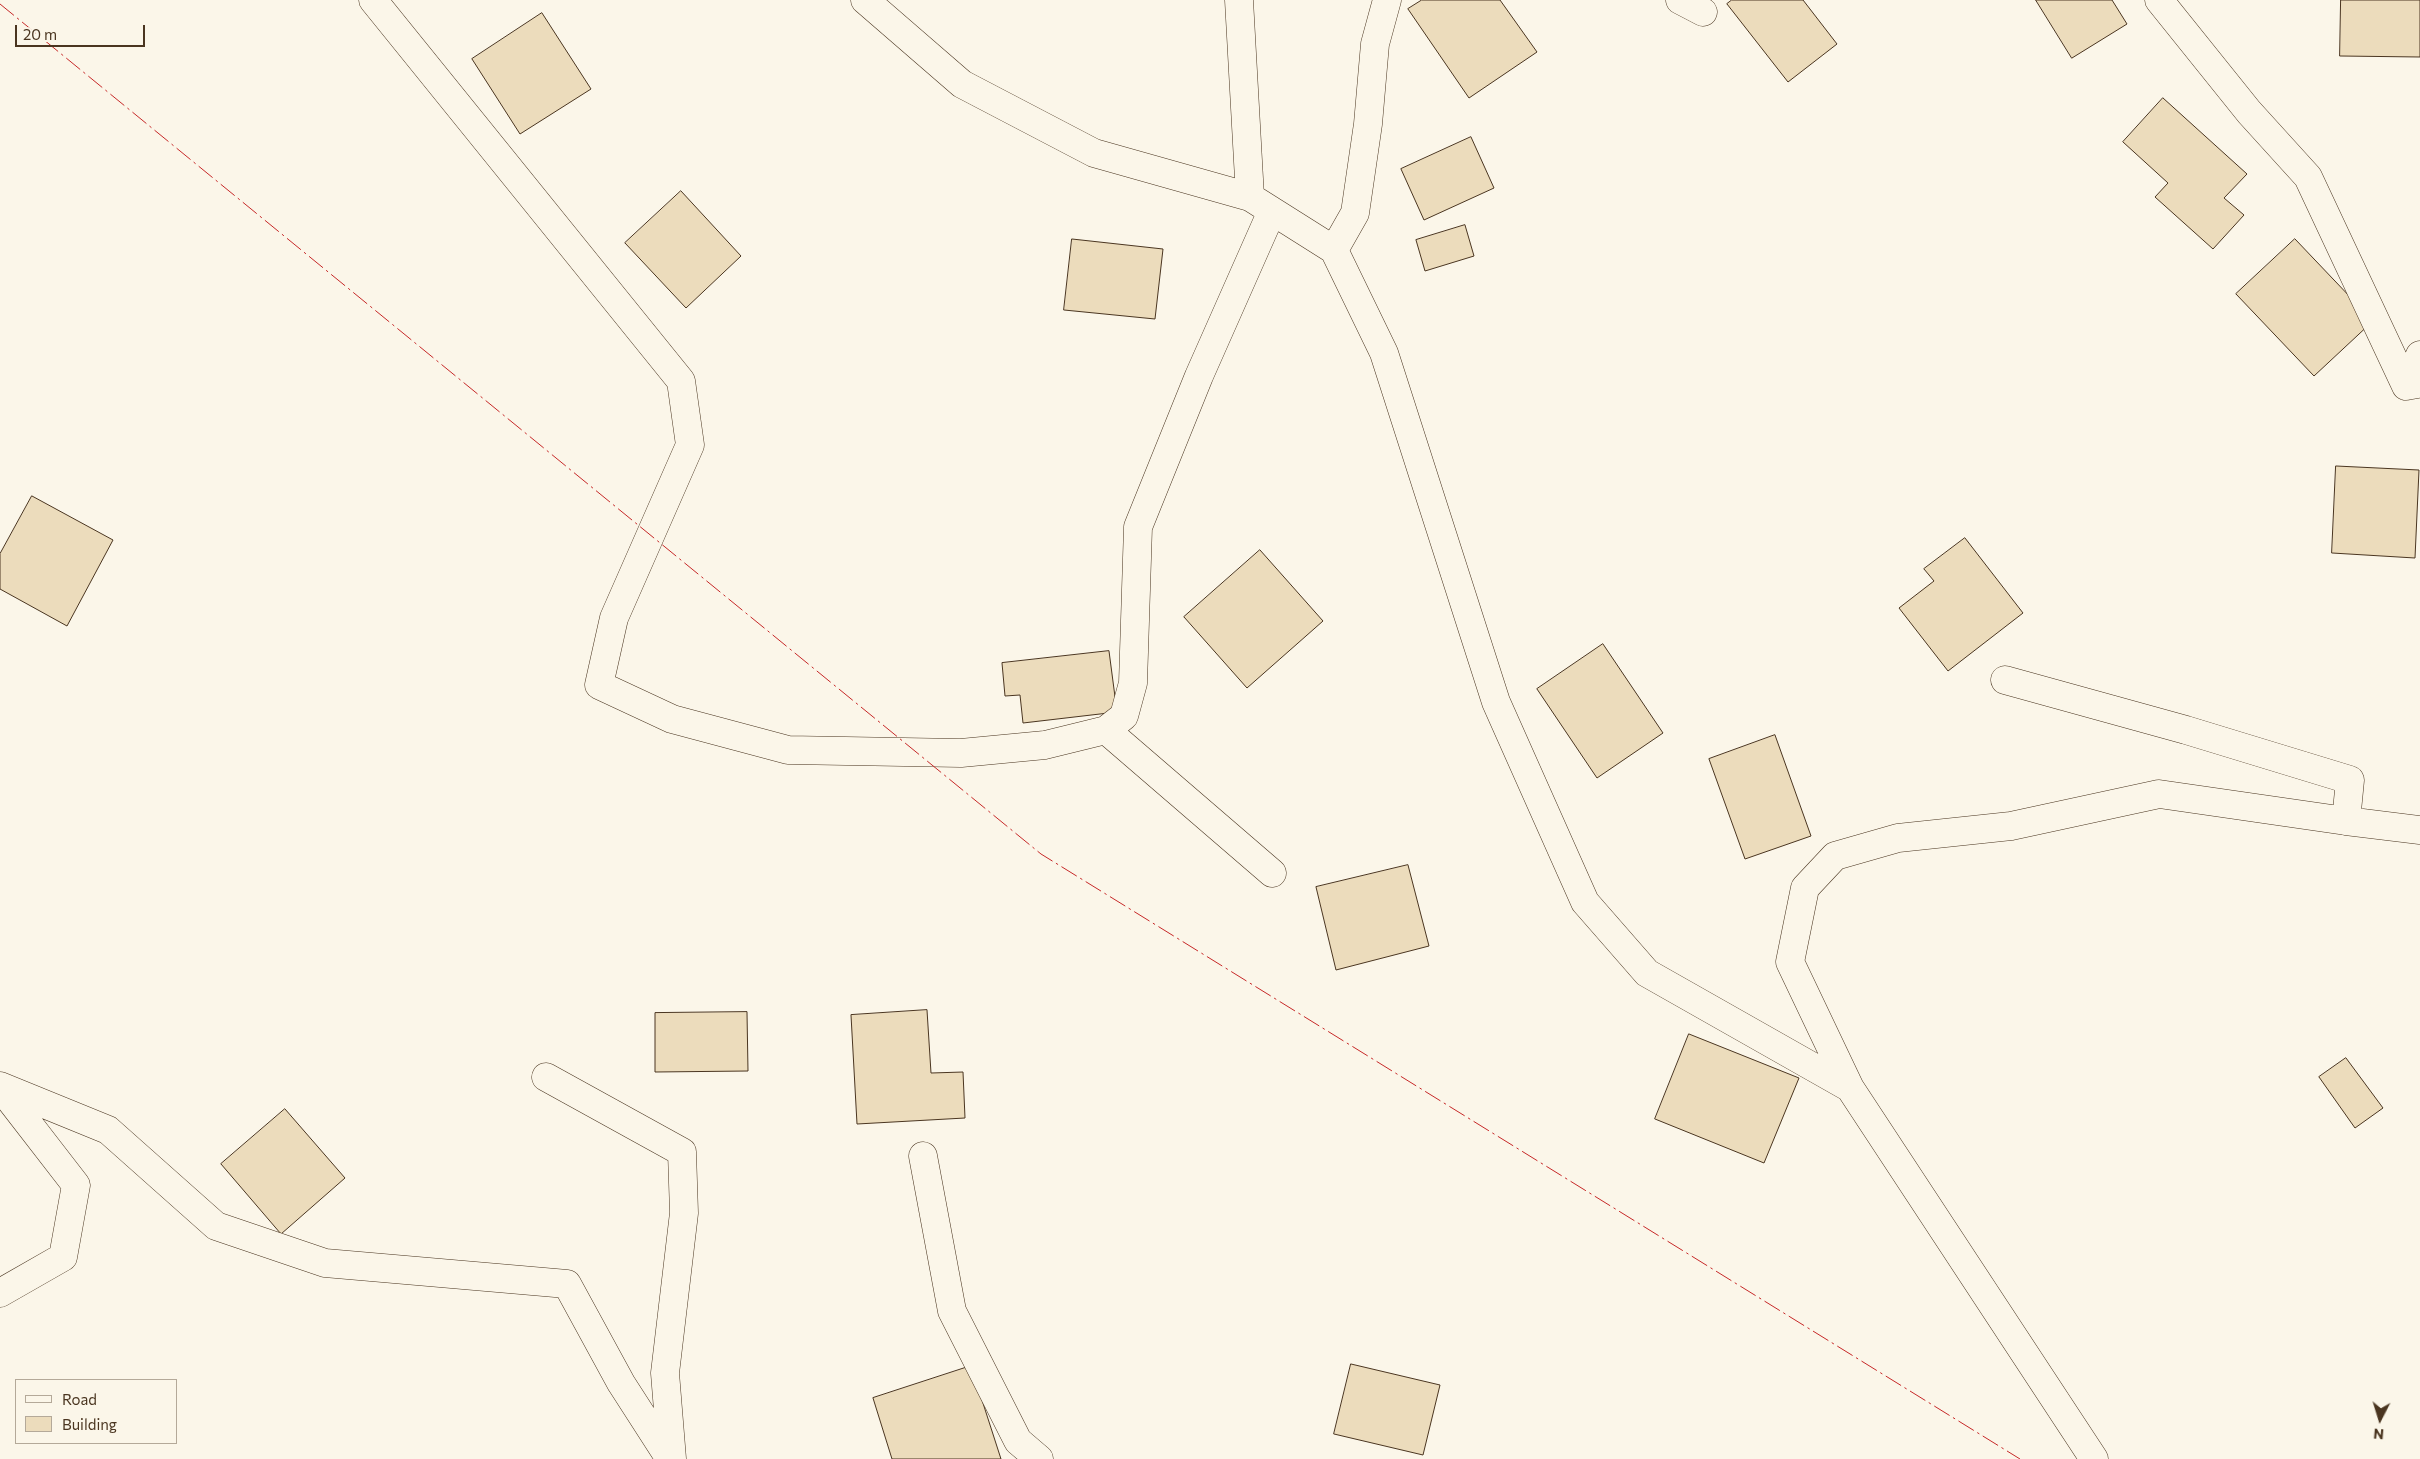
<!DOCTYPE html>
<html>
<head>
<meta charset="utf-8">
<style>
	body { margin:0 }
	#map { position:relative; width:2420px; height:1459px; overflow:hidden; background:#fbf6e9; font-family:Commissioner,sans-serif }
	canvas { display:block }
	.legend { position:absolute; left:15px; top:1379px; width:162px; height:65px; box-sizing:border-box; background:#fbf6e9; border:1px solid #b4a999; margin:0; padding:6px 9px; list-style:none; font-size:15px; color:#4a3520 }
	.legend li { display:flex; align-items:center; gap:10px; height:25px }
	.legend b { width:25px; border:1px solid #b4a999 }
	.north { position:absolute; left:2355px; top:1394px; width:50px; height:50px; -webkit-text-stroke:4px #fbf6e9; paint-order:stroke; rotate:185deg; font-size:14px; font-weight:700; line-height:20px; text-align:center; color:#4a3520 }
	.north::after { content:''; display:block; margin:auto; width:18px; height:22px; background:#4a3520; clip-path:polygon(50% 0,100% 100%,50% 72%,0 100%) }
	.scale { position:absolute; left:15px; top:25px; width:130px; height:22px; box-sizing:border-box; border:2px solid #4a3520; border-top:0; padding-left:6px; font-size:15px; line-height:18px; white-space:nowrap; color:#4a3520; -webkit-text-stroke:4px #fbf6e9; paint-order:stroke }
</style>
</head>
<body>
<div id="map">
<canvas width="2420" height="1459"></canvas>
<ul class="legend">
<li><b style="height:6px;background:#fbf6e9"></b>Road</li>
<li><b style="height:14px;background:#ecdcbc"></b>Building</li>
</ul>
<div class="north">N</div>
<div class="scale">20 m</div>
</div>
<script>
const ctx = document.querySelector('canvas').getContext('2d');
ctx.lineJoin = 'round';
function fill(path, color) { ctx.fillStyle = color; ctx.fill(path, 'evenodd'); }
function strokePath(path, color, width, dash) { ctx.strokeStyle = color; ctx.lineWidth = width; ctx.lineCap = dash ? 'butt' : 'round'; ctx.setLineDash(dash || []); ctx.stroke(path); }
const building = new Path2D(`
	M 1422,0 L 1500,0 L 1537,52 L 1469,98 L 1408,9 Z
	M 1732,0 L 1803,0 L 1837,44 L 1788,82 L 1727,4 Z
	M 2036,0 L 2112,0 L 2127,24 L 2072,58 Z
	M 2341,0 L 2420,0 L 2420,57 L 2340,56 Z
	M 542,13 L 591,89 L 520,134 L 472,59 Z
	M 2163,98 L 2247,174 L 2224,198 L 2244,215 L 2213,249 L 2155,197 L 2168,183 L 2123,142 Z
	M 1471,137 L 1494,188 L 1424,220 L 1401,169 Z
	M 681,191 L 741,256 L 686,308 L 625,243 Z
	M 1465,225 L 1474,256 L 1425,271 L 1416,240 Z
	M 1072,239 L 1163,249 L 1155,319 L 1064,310 Z
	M 2295,239 L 2373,321 L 2314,376 L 2236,294 Z
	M 2336,466 L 2419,470 L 2415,558 L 2332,553 Z
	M 32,496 L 113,540 L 67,626 L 0,589 L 0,554 Z
	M 1965,538 L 2023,613 L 1948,671 L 1899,608 L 1934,581 L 1924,569 Z
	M 1260,550 L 1323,621 L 1247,688 L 1184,617 Z
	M 1603,644 L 1663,733 L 1597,778 L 1537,689 Z
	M 1109,651 L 1117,712 L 1023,723 L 1020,695 L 1005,696 L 1002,663 Z
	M 1775,735 L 1811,836 L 1745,859 L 1709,759 Z
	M 1408,865 L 1429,946 L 1336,970 L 1316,887 Z
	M 927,1010 L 931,1073 L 963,1072 L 965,1118 L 857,1124 L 851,1015 Z
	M 747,1012 L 748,1071 L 655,1072 L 655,1013 Z
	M 1689,1034 L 1799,1078 L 1764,1163 L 1655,1119 Z
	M 2346,1058 L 2383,1108 L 2355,1128 L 2319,1077 Z
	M 285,1109 L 345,1178 L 281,1234 L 221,1164 Z
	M 1351,1364 L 1440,1385 L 1423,1455 L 1334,1434 Z
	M 971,1366 L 1001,1459 L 892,1459 L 873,1398 Z`);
const minor = new Path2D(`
	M 373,0 L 681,381 L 690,445 L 614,618 L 599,685 L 672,719 L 788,750 L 961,753 L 1045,745 L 1106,730 L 1124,716 L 1133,683 L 1138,527 L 1199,376 L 1272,211
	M 865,0 L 962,84 L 1094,153 L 1250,197 L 1334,250 L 1384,353 L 1496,702 L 1585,902 L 1647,973 L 1850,1088 L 2094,1459
	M 1239,0 L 1250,197
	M 1680,0 L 1703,12
	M 2159,0 L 2249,112 L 2308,177 L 2406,386
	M 1334,250 L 1355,213 L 1368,124 L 1375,44 L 1387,0
	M 2418,384 L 2406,386 L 2420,355
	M 1106,730 L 1272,873
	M 2346,821 L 2420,830
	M 546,1077 L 682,1152 L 684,1213 L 665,1373 L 672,1459
	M 0,1086 L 108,1130 L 216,1226 L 325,1263 L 567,1284 L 621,1383 L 670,1459
	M 1850,1088 L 1790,962 L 1805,888 L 1835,856 L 1898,838 L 2011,826 L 2159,794 L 2346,821 L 2350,780 L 2186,730 L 2005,680
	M 923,1156 L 952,1311 L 1018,1441 L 1039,1459
	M 0,1293 L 63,1257 L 76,1185 L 1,1088`);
const power = new Path2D(`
	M 0,4 L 1041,854 L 2020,1459`);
fill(building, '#ecdcbc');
strokePath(building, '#4a3520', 1);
strokePath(minor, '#4a3520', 29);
strokePath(minor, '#fbf6e9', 28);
strokePath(power, '#c62828', 1, [18, 4, 2.5, 4]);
</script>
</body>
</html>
